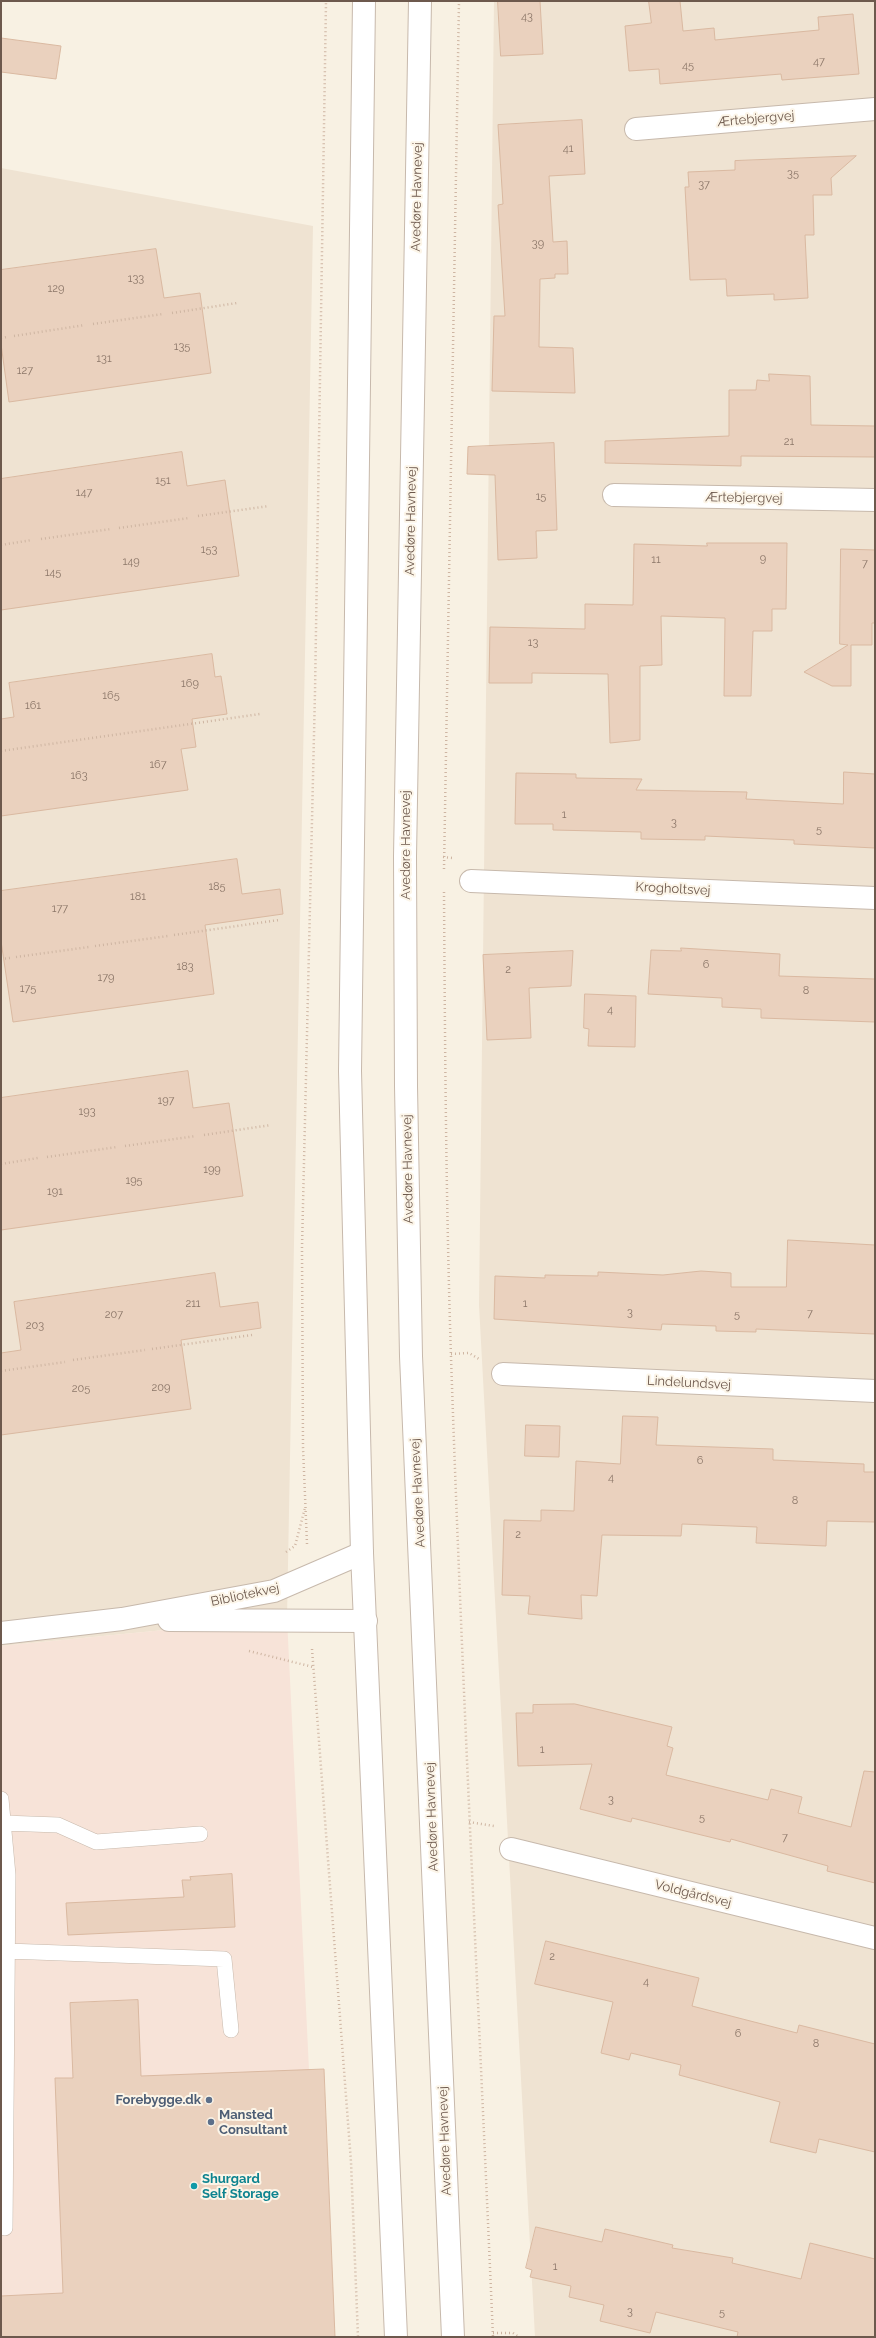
<!DOCTYPE html>
<html>
<head>
<meta charset="utf-8">
<style>
	body { margin:0 }
	#map { position:relative; width:876px; height:2338px; overflow:hidden; background:#f8f1e3; font-family:Raleway,sans-serif }
	canvas { display:block }
	.frame { position:absolute; inset:0; border:2px solid #6d594d; pointer-events:none }
</style>
</head>
<body>
<div id="map">
<canvas width="876" height="2338"></canvas>
<div class="frame"></div>
</div>
<script>
const ctx = document.querySelector('canvas').getContext('2d');
ctx.lineJoin = 'round';
function fill(path, color) { ctx.fillStyle = color; ctx.fill(path, 'evenodd'); }
function strokePath(path, color, width, dash) { ctx.strokeStyle = color; ctx.lineWidth = width; ctx.lineCap = dash ? 'butt' : 'round'; ctx.setLineDash(dash || []); ctx.stroke(path); }
function write(font, color, halo, rows, align = 'center') {
  ctx.font = font + ' Raleway,sans-serif'; ctx.lineWidth = 4; ctx.setLineDash([]); ctx.textBaseline = 'middle'; ctx.strokeStyle = halo; ctx.fillStyle = color; for (const [text, x, y, turn = 0] of rows) {
    ctx.save(); ctx.translate(x, y); ctx.rotate((+turn || 0) * Math.PI / 180); ctx.textAlign = isNaN(turn) ? turn : align; if (halo) ctx.strokeText(text, 0, 0); ctx.fillText(text, 0, 0); ctx.restore();
  }
}
const residential = new Path2D(`
	M 494,1 L 875,1 L 875,2337 L 535,2337 L 479,1305 Z
	M 1,168 L 313,226 L 287,1618 L 1,1646 Z`);
const commercial = new Path2D(`
	M 287,1618 L 322,2337 L 1,2337 L 1,1646 Z`);
const building = new Path2D(`
	M 498,1 L 540,1 L 543,54 L 501,56 Z
	M 649,1 L 680,1 L 683,31 L 714,28 L 715,40 L 819,30 L 818,17 L 853,14 L 859,74 L 782,80 L 781,74 L 660,84 L 659,69 L 629,71 L 625,26 L 651,23 Z
	M 1,38 L 61,46 L 56,79 L 1,72 Z
	M 582,120 L 585,174 L 549,176 L 553,242 L 567,241 L 568,274 L 555,274 L 555,278 L 540,279 L 539,347 L 573,348 L 575,393 L 492,391 L 494,316 L 505,316 L 498,205 L 503,204 L 498,125 Z
	M 856,156 L 831,178 L 832,195 L 813,195 L 814,235 L 805,235 L 808,298 L 774,300 L 774,294 L 727,296 L 726,279 L 690,280 L 685,187 L 689,187 L 688,172 L 735,170 L 735,161 Z
	M 156,249 L 164,298 L 200,293 L 211,373 L 9,402 L 1,344 L 1,270 Z
	M 769,374 L 810,376 L 811,425 L 875,426 L 875,457 L 741,456 L 741,466 L 605,463 L 605,441 L 729,436 L 729,390 L 756,390 L 757,380 L 769,381 Z
	M 554,443 L 557,530 L 536,531 L 537,558 L 498,560 L 495,475 L 467,474 L 468,447 Z
	M 182,452 L 187,486 L 225,480 L 239,576 L 1,610 L 1,479 Z
	M 707,543 L 787,543 L 786,609 L 772,609 L 772,631 L 753,631 L 751,696 L 724,696 L 725,618 L 661,616 L 662,665 L 640,666 L 640,740 L 610,743 L 608,674 L 532,673 L 532,683 L 489,683 L 490,627 L 585,629 L 585,604 L 633,605 L 634,544 L 707,546 Z
	M 841,549 L 875,550 L 875,623 L 872,623 L 872,645 L 851,645 L 851,686 L 832,686 L 804,672 L 848,645 L 840,644 Z
	M 212,654 L 215,677 L 221,676 L 227,714 L 192,719 L 196,747 L 181,749 L 188,790 L 1,816 L 1,719 L 14,717 L 9,683 Z
	M 844,772 L 875,774 L 875,848 L 794,844 L 794,840 L 705,836 L 705,840 L 641,839 L 641,832 L 553,830 L 553,824 L 515,824 L 516,773 L 576,774 L 576,778 L 642,779 L 636,790 L 747,792 L 746,799 L 843,804 Z
	M 237,859 L 242,894 L 280,889 L 283,914 L 205,925 L 214,994 L 13,1022 L 1,941 L 1,891 Z
	M 681,948 L 780,954 L 779,976 L 875,979 L 875,1022 L 761,1018 L 761,1009 L 722,1007 L 722,998 L 648,994 L 651,950 L 681,951 Z
	M 573,951 L 571,986 L 529,988 L 531,1038 L 487,1040 L 483,955 Z
	M 585,994 L 636,996 L 635,1047 L 588,1046 L 589,1029 L 584,1028 Z
	M 188,1071 L 193,1108 L 229,1103 L 243,1196 L 1,1230 L 1,1098 Z
	M 788,1240 L 875,1245 L 875,1334 L 756,1329 L 756,1332 L 716,1331 L 716,1326 L 662,1324 L 661,1330 L 494,1319 L 495,1276 L 545,1278 L 545,1275 L 598,1276 L 598,1272 L 663,1275 L 701,1271 L 731,1273 L 731,1287 L 786,1287 Z
	M 215,1273 L 220,1307 L 258,1302 L 261,1328 L 181,1340 L 191,1409 L 1,1435 L 1,1353 L 21,1350 L 14,1302 Z
	M 623,1416 L 658,1417 L 656,1445 L 773,1449 L 773,1460 L 864,1464 L 864,1472 L 875,1472 L 875,1522 L 827,1521 L 826,1546 L 756,1543 L 757,1527 L 682,1524 L 681,1536 L 602,1535 L 597,1596 L 581,1595 L 582,1619 L 528,1614 L 530,1596 L 502,1595 L 504,1520 L 541,1521 L 541,1510 L 574,1511 L 576,1461 L 620,1464 Z
	M 526,1425 L 560,1426 L 559,1457 L 525,1456 Z
	M 575,1704 L 672,1727 L 667,1746 L 673,1748 L 666,1775 L 768,1800 L 771,1789 L 802,1797 L 798,1813 L 851,1827 L 864,1771 L 875,1772 L 875,1883 L 827,1871 L 828,1866 L 731,1839 L 730,1842 L 632,1818 L 631,1822 L 580,1809 L 592,1764 L 518,1766 L 516,1713 L 533,1713 L 533,1705 Z
	M 232,1874 L 235,1927 L 68,1935 L 66,1903 L 184,1897 L 182,1880 L 191,1880 L 190,1877 Z
	M 546,1941 L 699,1978 L 692,2006 L 797,2033 L 799,2025 L 875,2044 L 875,2152 L 819,2139 L 816,2153 L 770,2142 L 780,2102 L 679,2075 L 681,2065 L 631,2053 L 629,2060 L 601,2053 L 613,2002 L 535,1984 Z
	M 138,2000 L 141,2076 L 324,2069 L 335,2337 L 1,2337 L 1,2296 L 63,2293 L 55,2078 L 73,2078 L 70,2003 Z
	M 536,2227 L 602,2242 L 605,2229 L 673,2245 L 672,2248 L 733,2258 L 732,2263 L 801,2279 L 810,2243 L 875,2259 L 875,2337 L 737,2337 L 738,2332 L 656,2312 L 650,2333 L 600,2321 L 604,2305 L 569,2297 L 571,2286 L 530,2277 L 532,2270 L 526,2268 Z`);
const path = new Path2D(`
	M 172,313 L 237,303
	M 93,324 L 163,314
	M 14,336 L 85,325
	M 1,338 L 7,337
	M 198,516 L 269,506
	M 119,528 L 189,518
	M 41,539 L 111,529
	M 1,545 L 32,540
	M 1,751 L 260,714
	M 443,857 L 453,858
	M 444,869 L 459,1
	M 444,892 C 445,1047 446,1202 451,1357 C 462,1684 479,2010 493,2337
	M 174,935 L 279,920
	M 95,946 L 168,936
	M 16,957 L 89,947
	M 1,959 L 10,958
	M 204,1135 L 271,1125
	M 125,1146 L 196,1136
	M 47,1157 L 117,1147
	M 1,1164 L 38,1158
	M 152,1349 L 252,1335
	M 451,1354 L 469,1353 L 479,1359
	M 73,1360 L 145,1350
	M 1,1371 L 65,1362
	M 307,1544 L 303,1447 L 302,1248 L 315,692 L 326,1
	M 286,1552 L 295,1546 L 305,1508
	M 312,1649 L 351,2162 L 358,2337
	M 249,1651 L 313,1667
	M 469,1822 L 494,1826
	M 493,2333 L 513,2333 L 519,2337`);
const service = new Path2D(`
	M 1,1799 L 8,1875 L 5,2228
	M 3,1823 L 58,1825 L 96,1842 L 200,1834
	M 7,1951 L 224,1959 L 231,2030`);
const minor = new Path2D(`
	M 636,129 L 875,109
	M 614,495 L 875,500
	M 471,881 L 875,898
	M 503,1374 L 875,1391
	M 169,1620 L 366,1621
	M 1,1633 L 122,1619 L 274,1591 L 362,1553
	M 511,1849 L 875,1938`);
const tertiary = new Path2D(`
	M 364,1 L 350,1071 L 362,1553 L 396,2337
	M 420,1 L 405,856 L 406,1086 L 411,1356 L 453,2337`);
const markers = [
	[209,2100,4,"#5c6f8a"],
	[211,2122,4,"#5c6f8a"],
	[194,2186,4,"#0f9aa8"]
];
const numberNames = [
	["43",527,17],
	["47",819,62],
	["45",688,66],
	["41",568,149],
	["35",793,174],
	["37",704,185],
	["39",538,244],
	["133",136,279],
	["129",56,289],
	["135",182,347],
	["131",104,359],
	["127",25,371],
	["21",789,442],
	["151",163,481],
	["147",84,493],
	["15",541,497],
	["153",209,550],
	["9",763,559],
	["11",656,560],
	["149",131,562],
	["7",865,564],
	["145",53,573],
	["13",533,643],
	["169",190,684],
	["165",111,696],
	["161",33,706],
	["167",158,765],
	["163",79,776],
	["1",564,815],
	["3",674,823],
	["5",819,830],
	["185",217,887],
	["181",138,897],
	["177",60,909],
	["6",706,965],
	["183",185,967],
	["2",508,970],
	["179",106,978],
	["175",28,989],
	["8",806,991],
	["4",610,1010],
	["197",166,1101],
	["193",87,1112],
	["199",212,1170],
	["195",134,1181],
	["191",55,1192],
	["211",193,1304],
	["1",525,1304],
	["3",630,1313],
	["7",810,1314],
	["207",114,1315],
	["5",737,1315],
	["203",35,1326],
	["209",161,1388],
	["205",81,1389],
	["6",700,1461],
	["4",611,1478],
	["8",795,1501],
	["2",518,1535],
	["1",542,1750],
	["3",611,1800],
	["5",702,1818],
	["7",785,1838],
	["2",552,1957],
	["4",646,1982],
	["6",738,2034],
	["8",816,2044],
	["1",555,2267],
	["3",630,2312],
	["5",722,2313]
];
const streetNames = [
	["Ærtebjergvej",756,119,-5],
	["Avedøre Havnevej",417,197,-89],
	["Ærtebjergvej",744,498,1],
	["Avedøre Havnevej",411,521,-89],
	["Avedøre Havnevej",406,845,-90],
	["Krogholtsvej",673,889,3],
	["Avedøre Havnevej",408,1169,-91],
	["Lindelundsvej",689,1383,3],
	["Avedøre Havnevej",418,1493,-93],
	["Bibliotekvej",245,1595,-12],
	["Avedøre Havnevej",432,1817,-92],
	["Voldgårdsvej",693,1894,14],
	["Avedøre Havnevej",445,2141,-92]
];
const serviceNames = [
	["Forebygge.dk",201,2100],
	["Mansted",219,2115,"left"],
	["Consultant",219,2130,"left"]
];
const cultureNames = [
	["Shurgard",202,2179],
	["Self Storage",202,2194]
];
fill(residential, '#efe3d2');
fill(commercial, '#f7e3d8');
fill(building, '#ead1be');
strokePath(building, '#dab9a1', 1);
strokePath(service, '#c7b9ac', 16);
strokePath(minor, '#c7b9ac', 24);
strokePath(tertiary, '#c7b9ac', 24);
strokePath(path, '#ceb5a2', 2.5, [1, 3]);
strokePath(service, '#fff', 15);
strokePath(minor, '#fff', 22);
strokePath(tertiary, '#fff', 22);
for (const [x, y, r, color] of markers) { const dot = new Path2D(); dot.arc(x, y, r, 0, 2 * Math.PI); ctx.fillStyle = color; ctx.fill(dot); strokePath(dot, '#fcf5e8', 1.5); }
write('11px', '#8c7769', null, numberNames);
write('13px', '#6d594d', '#fcf5e8', streetNames);
write('bold 13px', '#4e5e75', '#fcf5e8', serviceNames, 'right');
write('bold 13px', '#0d838f', '#fcf5e8', cultureNames, 'left');
</script>
</body>
</html>
